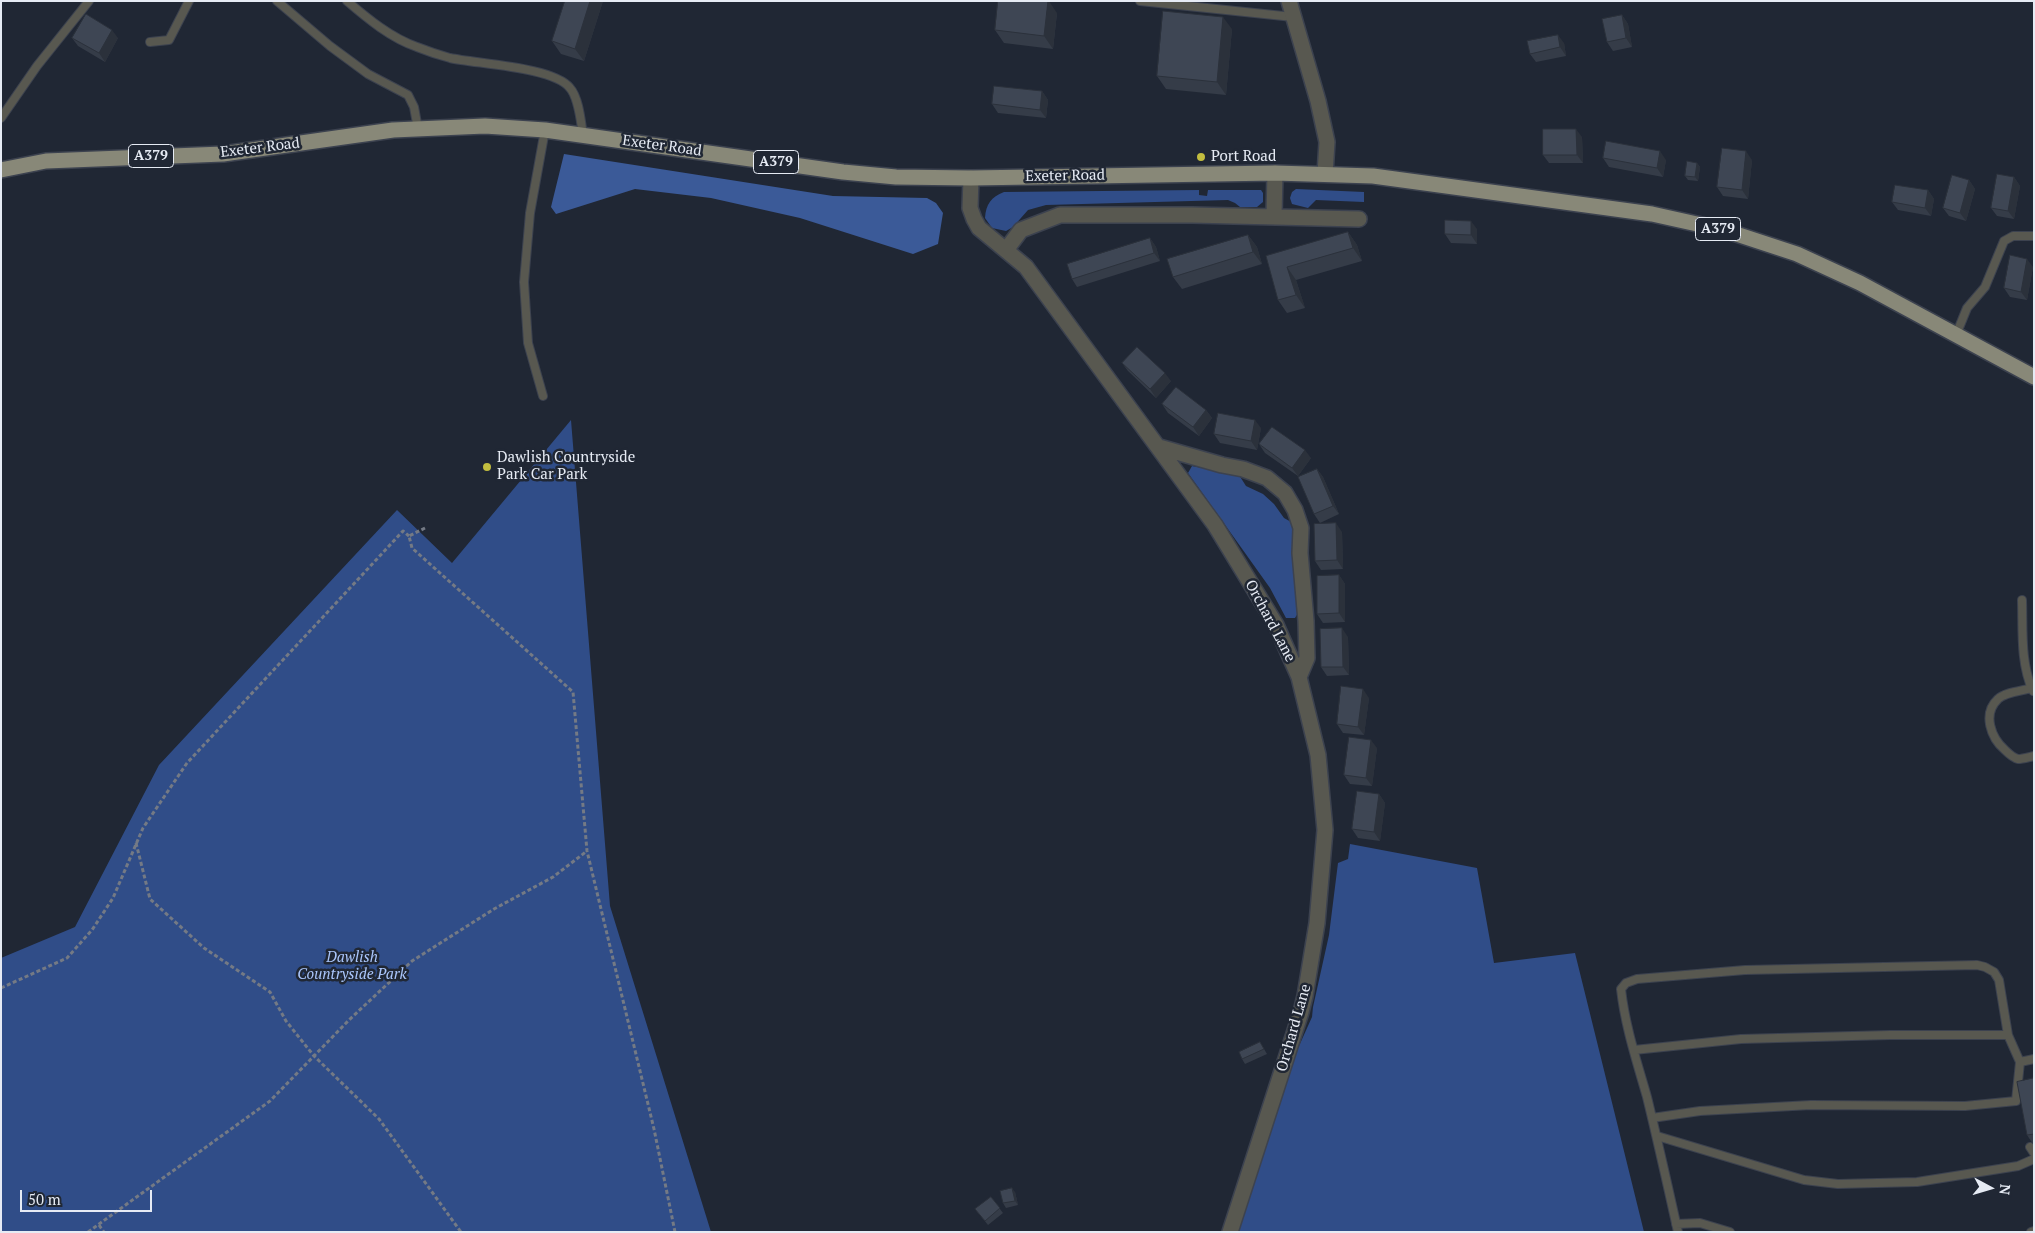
<!DOCTYPE html>
<html>
<head>
<meta charset="utf-8">
<style>
	body { margin:0 }
	#map { position:relative; width:2035px; height:1233px; overflow:hidden; background:#202734; font-family:"PT Serif",serif }
	canvas { display:block }
	.frame { position:absolute; inset:0; border:2px solid #e6ebf4; pointer-events:none }
	.north { position:absolute; left:1965px; top:1163px; width:50px; height:50px; -webkit-text-stroke:4px #202734; paint-order:stroke; rotate:96deg; font-size:14px; font-weight:700; line-height:20px; text-align:center; color:#e6ebf4 }
	.north::after { content:''; display:block; margin:auto; width:18px; height:22px; background:#e6ebf4; clip-path:polygon(50% 0,100% 100%,50% 72%,0 100%) }
	.scale { position:absolute; left:20px; top:1190px; width:132px; height:22px; box-sizing:border-box; border:2px solid #e6ebf4; border-top:0; padding-left:6px; font-size:15px; line-height:18px; white-space:nowrap; color:#e6ebf4; -webkit-text-stroke:4px #202734; paint-order:stroke }
</style>
</head>
<body>
<div id="map">
<canvas width="2035" height="1233"></canvas>
<div class="frame"></div>
<div class="north">N</div>
<div class="scale">50 m</div>
</div>
<script>
const ctx = document.querySelector('canvas').getContext('2d');
ctx.lineJoin = 'round';
function fill(path, color) { ctx.fillStyle = color; ctx.fill(path, 'evenodd'); }
function strokePath(path, color, width, dash) { ctx.strokeStyle = color; ctx.lineWidth = width; ctx.lineCap = dash ? 'butt' : 'round'; ctx.setLineDash(dash || []); ctx.stroke(path); }
function write(font, color, halo, rows, align = 'center') {
  ctx.font = font + ' "PT Serif",serif'; ctx.lineWidth = 5; ctx.setLineDash([]); ctx.textBaseline = 'middle'; ctx.strokeStyle = halo; ctx.fillStyle = color; for (const [text, x, y, turn = 0] of rows) {
    ctx.save(); ctx.translate(x, y); ctx.rotate((+turn || 0) * Math.PI / 180); ctx.textAlign = isNaN(turn) ? turn : align; if (halo) ctx.strokeText(text, 0, 0); ctx.fillText(text, 0, 0); ctx.restore();
  }
}
const green = new Path2D(`
	M 1296,189 L 1364,192 L 1364,202 L 1316,200 L 1308,208 L 1292,204 L 1290,198 L 1292,192 Z
	M 1199,190 L 1199,195 L 1207,196 L 1208,190 L 1261,190 L 1263,193 L 1263,202 L 1257,207 L 1240,207 L 1235,203 L 1228,200 L 1046,205 L 1028,210 L 1013,227 L 1006,231 L 992,228 L 985,218 C 986,204 991,197 1004,192 Z
	M 571,420 L 610,906 L 711,1232 L 1,1232 L 1,958 L 75,927 L 159,765 L 397,510 L 452,563 Z
	M 1192,466 L 1239,475 L 1246,486 L 1263,494 L 1274,504 L 1284,518 L 1293,523 L 1298,613 L 1295,618 L 1286,618 L 1270,588 L 1188,473 Z
	M 1350,844 L 1477,868 L 1494,963 L 1575,953 L 1644,1232 L 1237,1232 L 1290,1066 L 1312,1017 L 1313,1007 L 1329,935 L 1338,863 L 1348,859 Z`);
const forest = new Path2D(`
	M 564,154 L 833,196 L 927,198 L 936,203 L 943,213 L 938,244 L 913,254 L 800,218 L 711,198 L 635,189 L 556,214 L 551,207 Z`);
const path = new Path2D(`
	M 425,528 L 409,536 L 412,548 L 573,692 L 587,851 L 654,1129 L 675,1232
	M 136,843 L 150,899 L 204,948 L 270,992 L 286,1021 L 314,1056 L 379,1119 L 461,1232
	M 1,988 L 67,958 L 92,930 L 113,898 L 143,828 L 187,763 L 403,531 L 409,536
	M 99,1225 L 104,1232
	M 88,1232 L 270,1101 L 349,1020 L 412,961 L 494,909 L 553,877 L 587,851`);
const lane = new Path2D(`
	M 277,1 L 330,46 L 368,74 L 408,95 L 414,107 L 418,129
	M 347,1 C 368,19 391,38 417,47 C 427,51 439,55 450,58 C 477,64 554,67 570,88 C 579,98 581,123 583,135
	M 1140,1 L 1293,17
	M 150,42 L 169,40 L 189,1
	M 1,118 L 37,66 L 89,1
	M 1956,335 L 1967,308 L 1985,287 L 2004,241 L 2013,236 L 2034,236
	M 543,396 L 528,343 L 524,282 L 530,213 L 545,130
	M 2022,600 C 2023,629 2020,663 2033,691
	M 2032,688 C 2022,691 2005,692 1998,699 C 1982,714 1991,738 2005,750 C 2008,753 2014,758 2018,759 C 2023,759 2029,757 2034,756
	M 1634,1050 L 1741,1039 L 1890,1035 L 2008,1035
	M 2020,1062 L 2034,1059
	M 1652,1118 L 1700,1111 L 1811,1105 L 1965,1106 L 2016,1101 L 2020,1062 L 2008,1035 L 1999,980 L 1994,972 L 1985,967 L 1977,965 L 1745,970 L 1637,979 L 1626,983 L 1621,989 C 1625,1026 1637,1062 1647,1097 C 1658,1142 1668,1187 1678,1232
	M 1657,1136 L 1804,1180 L 1838,1184 L 1917,1182 L 2018,1166 L 2034,1159
	M 2030,1147 L 2034,1153
	M 1676,1224 L 1700,1223 L 1730,1232
	M 2031,1232 L 2034,1231`);
const street = new Path2D(`
	M 1289,1 L 1318,101 L 1327,142 L 1325,174
	M 971,178 L 970,208 L 974,219 L 979,228 L 1026,267 L 1215,525 L 1276,625 L 1299,677 L 1318,755 L 1325,830 L 1317,923 L 1305,996 L 1301,1012 L 1230,1232
	M 1274,216 L 1275,173
	M 1006,250 L 1021,230 L 1060,215 L 1192,215 L 1359,219
	M 1159,447 L 1222,465 L 1243,469 L 1267,478 L 1285,493 L 1295,510 L 1301,528 L 1300,553 L 1306,621 L 1307,658 L 1299,677`);
const primary = new Path2D(`
	M 1,170 L 46,161 L 223,154 L 393,130 L 485,126 L 545,130 L 843,172 L 896,177 L 971,178 L 1275,173 L 1373,176 L 1652,214 L 1724,230 L 1797,254 L 1860,283 L 2034,377`);
const wall = new Path2D(`
	M 565,1 L 603,1 L 584,61 L 561,54 L 552,41 Z
	M 1057,13 L 1053,49 L 1004,43 L 995,30 Z
	M 1622,15 L 1628,24 L 1632,47 L 1613,51 L 1607,42 Z
	M 1232,29 L 1226,95 L 1166,89 L 1157,76 Z
	M 72,38 L 118,38 L 105,62 L 78,46 Z
	M 1564,43 L 1566,56 L 1536,62 L 1530,54 Z
	M 1042,91 L 1048,100 L 1046,118 L 998,113 L 992,104 Z
	M 1582,137 L 1583,163 L 1549,163 L 1543,155 Z
	M 1603,158 L 1666,160 L 1663,177 L 1609,167 Z
	M 1752,160 L 1748,199 L 1723,196 L 1717,187 Z
	M 1697,163 L 1700,167 L 1698,181 L 1688,180 L 1685,176 Z
	M 2014,177 L 2020,186 L 2014,219 L 1997,216 L 1991,208 Z
	M 1969,180 L 1975,189 L 1966,221 L 1949,216 L 1943,208 Z
	M 1928,190 L 1934,199 L 1931,216 L 1898,210 L 1892,202 Z
	M 1477,229 L 1477,244 L 1451,243 L 1445,234 Z
	M 1348,232 L 1357,245 L 1362,261 L 1296,280 L 1305,308 L 1287,313 L 1278,300 L 1266,256 Z
	M 1248,235 L 1257,247 L 1262,264 L 1182,289 L 1173,277 Z
	M 1150,238 L 1156,247 L 1160,261 L 1077,287 L 1072,279 Z
	M 2033,267 L 2027,300 L 2010,297 L 2004,288 Z
	M 1122,363 L 1171,381 L 1156,398 L 1128,371 Z
	M 1162,404 L 1206,410 L 1212,418 L 1199,436 L 1168,413 Z
	M 1261,428 L 1257,450 L 1220,443 L 1214,434 Z
	M 1259,444 L 1311,458 L 1298,476 L 1265,453 Z
	M 1317,469 L 1323,477 L 1339,514 L 1320,523 L 1314,514 Z
	M 1342,532 L 1343,569 L 1321,570 L 1315,561 Z
	M 1339,575 L 1345,584 L 1345,622 L 1323,623 L 1317,614 Z
	M 1348,637 L 1349,675 L 1327,676 L 1321,667 Z
	M 1369,698 L 1364,735 L 1343,733 L 1337,724 Z
	M 1377,748 L 1372,786 L 1350,784 L 1344,775 Z
	M 1379,794 L 1385,803 L 1380,841 L 1358,838 L 1352,829 Z
	M 1260,1042 L 1267,1054 L 1245,1064 L 1242,1059 Z
	M 2034,1078 L 2034,1144 L 2033,1144 L 2027,1135 Z
	M 1015,1192 L 1018,1205 L 1006,1208 L 1003,1203 Z
	M 991,1197 L 1003,1213 L 988,1225 L 975,1209 Z`);
const shadedWall = new Path2D(`
	M 590,1 L 603,1 L 584,61 L 575,49 Z
	M 1048,1 L 1049,1 L 1057,13 L 1053,49 L 1044,36 Z
	M 1622,15 L 1628,24 L 1632,47 L 1626,38 Z
	M 1223,17 L 1232,29 L 1226,95 L 1217,82 Z
	M 112,30 L 118,38 L 105,62 L 99,53 Z
	M 1558,35 L 1564,43 L 1566,56 L 1560,47 Z
	M 1042,91 L 1048,100 L 1046,118 L 1040,110 Z
	M 1576,129 L 1582,137 L 1583,163 L 1577,155 Z
	M 1660,151 L 1666,160 L 1663,177 L 1657,168 Z
	M 1746,151 L 1752,160 L 1748,199 L 1742,190 Z
	M 1697,163 L 1700,167 L 1698,181 L 1695,177 Z
	M 2014,177 L 2020,186 L 2014,219 L 2008,211 Z
	M 1969,180 L 1975,189 L 1966,221 L 1960,213 Z
	M 1928,190 L 1934,199 L 1931,216 L 1925,208 Z
	M 1471,221 L 1477,229 L 1477,244 L 1471,235 Z
	M 1348,232 L 1357,245 L 1362,261 L 1353,248 Z
	M 1248,235 L 1257,247 L 1262,264 L 1253,252 Z
	M 1150,238 L 1156,247 L 1160,261 L 1154,253 Z
	M 2027,259 L 2033,267 L 2027,300 L 2021,292 Z
	M 1287,267 L 1296,280 L 1305,308 L 1296,295 Z
	M 1165,373 L 1171,381 L 1156,398 L 1150,389 Z
	M 1206,410 L 1212,418 L 1199,436 L 1193,427 Z
	M 1255,420 L 1261,428 L 1257,450 L 1251,441 Z
	M 1305,450 L 1311,458 L 1298,476 L 1292,468 Z
	M 1317,469 L 1323,477 L 1339,514 L 1333,506 Z
	M 1336,523 L 1342,532 L 1343,569 L 1337,560 Z
	M 1339,575 L 1345,584 L 1345,622 L 1339,613 Z
	M 1342,628 L 1348,637 L 1349,675 L 1343,667 Z
	M 1363,689 L 1369,698 L 1364,735 L 1358,727 Z
	M 1371,740 L 1377,748 L 1372,786 L 1366,778 Z
	M 1379,794 L 1385,803 L 1380,841 L 1374,832 Z
	M 1012,1188 L 1015,1192 L 1018,1205 L 1015,1201 Z`);
const building = new Path2D(`
	M 565,1 L 590,1 L 575,49 L 552,41 Z
	M 998,1 L 1048,1 L 1044,36 L 995,30 Z
	M 1163,11 L 1223,17 L 1217,82 L 1157,76 Z
	M 86,14 L 112,30 L 99,53 L 72,38 Z
	M 1622,15 L 1626,38 L 1607,42 L 1602,19 Z
	M 1558,35 L 1560,47 L 1530,54 L 1527,41 Z
	M 994,86 L 1042,91 L 1040,110 L 992,104 Z
	M 1543,129 L 1576,129 L 1577,155 L 1543,155 Z
	M 1606,141 L 1660,151 L 1657,168 L 1603,158 Z
	M 1722,148 L 1746,151 L 1742,190 L 1717,187 Z
	M 1687,161 L 1697,163 L 1695,177 L 1685,176 Z
	M 1997,174 L 2014,177 L 2008,211 L 1991,208 Z
	M 1952,175 L 1969,180 L 1960,213 L 1943,208 Z
	M 1895,185 L 1928,190 L 1925,208 L 1892,202 Z
	M 1445,220 L 1471,221 L 1471,235 L 1445,234 Z
	M 1348,232 L 1353,248 L 1287,267 L 1296,295 L 1278,300 L 1266,256 Z
	M 1248,235 L 1253,252 L 1173,277 L 1167,259 Z
	M 1150,238 L 1154,253 L 1072,279 L 1067,264 Z
	M 2010,255 L 2027,259 L 2021,292 L 2004,288 Z
	M 1137,347 L 1165,373 L 1150,389 L 1122,363 Z
	M 1176,387 L 1206,410 L 1193,427 L 1162,404 Z
	M 1218,413 L 1255,420 L 1251,441 L 1214,434 Z
	M 1272,427 L 1305,450 L 1292,468 L 1259,444 Z
	M 1317,469 L 1333,506 L 1314,514 L 1298,477 Z
	M 1336,523 L 1337,560 L 1315,561 L 1314,524 Z
	M 1339,575 L 1339,613 L 1317,614 L 1317,576 Z
	M 1342,628 L 1343,667 L 1321,667 L 1320,629 Z
	M 1341,686 L 1363,689 L 1358,727 L 1337,724 Z
	M 1349,737 L 1371,740 L 1366,778 L 1344,775 Z
	M 1357,791 L 1379,794 L 1374,832 L 1352,829 Z
	M 1260,1042 L 1264,1049 L 1242,1059 L 1239,1052 Z
	M 2034,1078 L 2034,1134 L 2027,1135 L 2017,1082 Z
	M 1012,1188 L 1015,1201 L 1003,1203 L 1000,1191 Z
	M 991,1197 L 1000,1208 L 985,1221 L 975,1209 Z`);
const markers = [
	[1201,157,5,"#c2bd3f"],
	[487,467,5,"#c2bd3f"]
];
const shields = [
	[151,156,45],
	[776,162,45],
	[1718,229,45]
];
const shieldNames = [
	["A379",151,156],
	["A379",776,162],
	["A379",1718,229]
];
const streetNames = [
	["Exeter Road",662,146,8],
	["Exeter Road",260,148,-7],
	["Exeter Road",1065,176,-1],
	["Orchard Lane",1270,621,62],
	["Orchard Lane",1294,1028,-74]
];
const poiNames = [
	["Port Road",1211,157],
	["Dawlish Countryside",497,458],
	["Park Car Park",497,475]
];
const parkNames = [
	["Dawlish",352,958],
	["Countryside Park",352,975]
];
fill(green, '#304d88');
fill(forest, '#3b5a98');
strokePath(lane, '#3c424f', 10);
strokePath(street, '#3c424f', 18);
strokePath(primary, '#3c424f', 18);
strokePath(path, '#747a85', 3, [4, 2.5]);
strokePath(lane, '#585850', 8);
strokePath(street, '#585850', 15);
strokePath(primary, '#888878', 15);
fill(wall, '#353c48');
fill(shadedWall, '#2b313b');
fill(building, '#3e4654');
strokePath(building, '#2b313b', 1);
for (const [x, y, r, color] of markers) { const dot = new Path2D(); dot.arc(x, y, r, 0, 2 * Math.PI); ctx.fillStyle = color; ctx.fill(dot); strokePath(dot, '#202734', 2); }
for (const [x, y, w] of shields) { const box = new Path2D(); box.roundRect(x - w / 2, y - 11.5, w, 23, 4); ctx.fillStyle = '#202734'; ctx.fill(box); strokePath(box, '#e6ebf4', 1); }
write('bold 14px', '#e6ebf4', null, shieldNames);
write('15px', '#e6ebf4', '#202734', streetNames);
write('15px', '#e6ebf4', '#202734', poiNames, 'left');
write('italic 15px', '#aac6fc', '#202734', parkNames);
</script>
</body>
</html>
